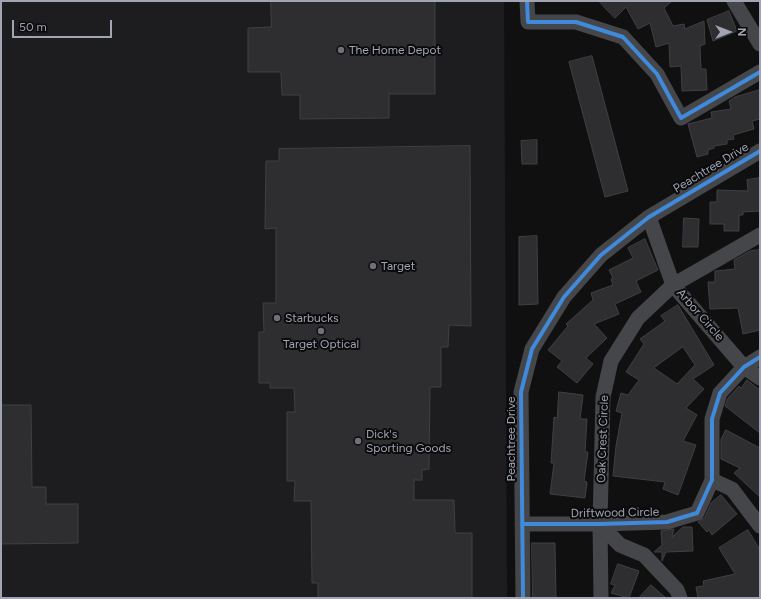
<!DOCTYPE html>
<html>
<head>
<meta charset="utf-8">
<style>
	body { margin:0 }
	#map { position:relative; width:761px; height:599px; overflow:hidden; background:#101011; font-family:Figtree,sans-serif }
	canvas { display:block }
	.frame { position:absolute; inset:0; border:2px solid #a0a4b3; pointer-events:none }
	.north { position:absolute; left:709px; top:12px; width:40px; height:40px; -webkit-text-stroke:3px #0b0b0c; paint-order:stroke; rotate:90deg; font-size:11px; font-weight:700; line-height:16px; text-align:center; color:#a0a4b3 }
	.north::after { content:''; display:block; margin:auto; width:14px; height:18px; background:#a0a4b3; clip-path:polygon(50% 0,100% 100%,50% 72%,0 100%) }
	.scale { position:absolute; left:12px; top:20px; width:100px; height:18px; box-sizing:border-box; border:2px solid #a0a4b3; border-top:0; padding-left:5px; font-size:12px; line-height:14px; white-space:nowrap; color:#a0a4b3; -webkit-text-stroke:3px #0b0b0c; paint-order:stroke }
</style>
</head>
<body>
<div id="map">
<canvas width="761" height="599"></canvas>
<div class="frame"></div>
<div class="north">N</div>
<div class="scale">50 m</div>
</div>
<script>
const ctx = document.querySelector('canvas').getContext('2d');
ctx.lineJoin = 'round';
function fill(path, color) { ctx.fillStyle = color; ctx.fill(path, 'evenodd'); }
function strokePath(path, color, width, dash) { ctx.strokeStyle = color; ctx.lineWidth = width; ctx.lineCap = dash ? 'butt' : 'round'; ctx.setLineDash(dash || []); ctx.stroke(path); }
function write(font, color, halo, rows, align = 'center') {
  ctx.font = font + ' Figtree,sans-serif'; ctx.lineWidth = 4; ctx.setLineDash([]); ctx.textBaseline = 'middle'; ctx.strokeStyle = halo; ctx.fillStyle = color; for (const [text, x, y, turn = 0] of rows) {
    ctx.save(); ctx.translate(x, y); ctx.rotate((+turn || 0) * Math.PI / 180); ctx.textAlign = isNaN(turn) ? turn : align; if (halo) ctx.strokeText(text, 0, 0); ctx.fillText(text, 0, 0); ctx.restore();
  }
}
const built = new Path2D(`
	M 1,1 L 504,1 L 507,598 L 1,598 Z`);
const building = new Path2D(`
	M 271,1 L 435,1 L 435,94 L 389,94 L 389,118 L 300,119 L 300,95 L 282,95 L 281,72 L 248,72 L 248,28 L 271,27 Z
	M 599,1 L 672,1 L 664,8 L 673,26 L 684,24 L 685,29 L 704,21 L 705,44 L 700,46 L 701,69 L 706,69 L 707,90 L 682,91 L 681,66 L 670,67 L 669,43 L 656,47 L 650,23 L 638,29 L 626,7 L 615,18 Z
	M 729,11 L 737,31 L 713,41 L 707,20 Z
	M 592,56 L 628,191 L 605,197 L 569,62 Z
	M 760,90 L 760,119 L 752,121 L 754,129 L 733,135 L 734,139 L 727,140 L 727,144 L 714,146 L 714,148 L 708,150 L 708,154 L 697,157 L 688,124 L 712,118 L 711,112 L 731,109 L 729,101 L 735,97 Z
	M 537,140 L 537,164 L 522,164 L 521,141 Z
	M 470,146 L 471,326 L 449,325 L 448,347 L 441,347 L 441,387 L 430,387 L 429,469 L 422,470 L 422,480 L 414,480 L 414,500 L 454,500 L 455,533 L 472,533 L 472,598 L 318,598 L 318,583 L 312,583 L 311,501 L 294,501 L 295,481 L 287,481 L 287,412 L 295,412 L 294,388 L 270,388 L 270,383 L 259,383 L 259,332 L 264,332 L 263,303 L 276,303 L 276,228 L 265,229 L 266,161 L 279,161 L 279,149 Z
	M 760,178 L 760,211 L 743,212 L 743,215 L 739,215 L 739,231 L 724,231 L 724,224 L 710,224 L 710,202 L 717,202 L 717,190 L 748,191 L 747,180 Z
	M 684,218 L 699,219 L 698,247 L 683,247 Z
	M 537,236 L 538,304 L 519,305 L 519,237 Z
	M 645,239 L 658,270 L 636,281 L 641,292 L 615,304 L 619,314 L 594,324 L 607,338 L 586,358 L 593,364 L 577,383 L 557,367 L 562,361 L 548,350 L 568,326 L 566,324 L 593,300 L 591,293 L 613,285 L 611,279 L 613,278 L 609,270 L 633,258 L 628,248 Z
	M 760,250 L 760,330 L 743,334 L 738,308 L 710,309 L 708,282 L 715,282 L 715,271 L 735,269 L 734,260 L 750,251 Z
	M 678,305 L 714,365 L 693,379 L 704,389 L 686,408 L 697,415 L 683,441 L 696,445 L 678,495 L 663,489 L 665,482 L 613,476 L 616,446 L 622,413 L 616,411 L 621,393 L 628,395 L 639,380 L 626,372 L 644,344 L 640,339 L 665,321 L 661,316 ZM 683,347 L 695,365 L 677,384 L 654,368 Z
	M 747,380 L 760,390 L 760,433 L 725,406 L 728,398 L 739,386 L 741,388 Z
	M 559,392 L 583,395 L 580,419 L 587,419 L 585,452 L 588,452 L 584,481 L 587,482 L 585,498 L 550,494 L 554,463 L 551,463 L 554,417 L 557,418 Z
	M 1,405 L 31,405 L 32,487 L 46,487 L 46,504 L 78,504 L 78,543 L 1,544 Z
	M 726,430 L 760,448 L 760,497 L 734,473 L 740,468 L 721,459 L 721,440 Z
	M 721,495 L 737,514 L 712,535 L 709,530 L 707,532 L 698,522 L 705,517 L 711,503 Z
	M 683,527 L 692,527 L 693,551 L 666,552 L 662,561 L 662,552 L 654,552 L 662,545 L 661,531 L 674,529 L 672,537 Z
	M 748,530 L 760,550 L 760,598 L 698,598 L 696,587 L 704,586 L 703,581 L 735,574 L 719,548 Z
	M 532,543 L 555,543 L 556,598 L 533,598 Z
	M 618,564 L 639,571 L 629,598 L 611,593 L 615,585 L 611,584 Z
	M 651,585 L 666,598 L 639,598 Z`);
const minor = new Path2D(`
	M 527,1 L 528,22 L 576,22 L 623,37 L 657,74 L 681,118 L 760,72
	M 734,1 L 760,44
	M 649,217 L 673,285 L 744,367 L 760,378
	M 712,480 L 732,489 L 760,526
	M 522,524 L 600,524 L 667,522 L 697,513 L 712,480 L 712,419 L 720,393 L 744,367 L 760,357
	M 600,524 L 620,545 L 644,555 L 677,590 L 680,598
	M 523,598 L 521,392 L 532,349 L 564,297 L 601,255 L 649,217 L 760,151
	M 601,598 L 600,524 L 603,397 L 611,361 L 638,318 L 673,285 L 760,235`);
const cycleway = new Path2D(`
	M 527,1 L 528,22 L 576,22 L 623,37 L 657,74 L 681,118 L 760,72
	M 522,524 L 600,524 L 667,522 L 697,513 L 712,480 L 712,419 L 720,393 L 744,367 L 760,357
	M 523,598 L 521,392 L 532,349 L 564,297 L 601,255 L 649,217 L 760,151`);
const markers = [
	[341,50,4,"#6e707a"],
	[373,266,4,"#6e707a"],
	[277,318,4,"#6e707a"],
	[321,331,4,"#6e707a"],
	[358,441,4,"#6e707a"]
];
const poiNames = [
	["The Home Depot",349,50],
	["Target",381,266],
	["Starbucks",285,318],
	["Target Optical",321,344,"center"],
	["Dick's",366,434],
	["Sporting Goods",366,448]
];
const streetNames = [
	["Peachtree Drive",711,168,-31],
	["Arbor Circle",700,315,49],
	["Peachtree Drive",511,439,-90],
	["Oak Crest Circle",603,439,-88],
	["Driftwood Circle",615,513,-1]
];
fill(built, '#1d1d1f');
fill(building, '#2e2e30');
strokePath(building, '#3f4045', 1);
strokePath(minor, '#454649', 15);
strokePath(cycleway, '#408adc', 4);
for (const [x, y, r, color] of markers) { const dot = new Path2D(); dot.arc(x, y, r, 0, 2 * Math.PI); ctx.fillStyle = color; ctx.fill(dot); strokePath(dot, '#0b0b0c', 1.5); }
write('12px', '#a0a4b3', '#0b0b0c', poiNames, 'left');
write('12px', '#a0a4b3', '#0b0b0c', streetNames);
</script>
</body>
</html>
